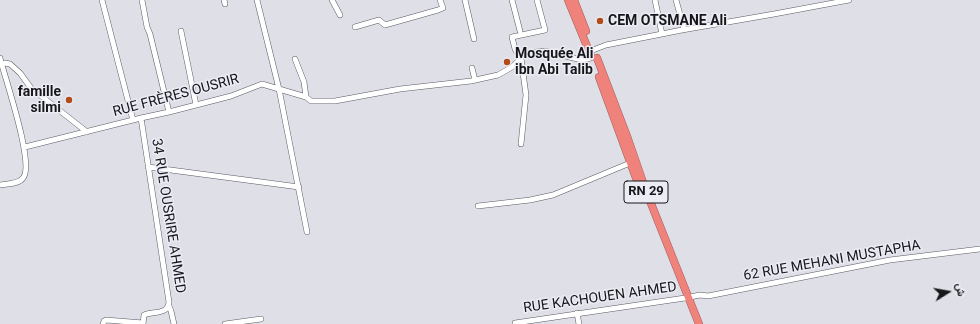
<!DOCTYPE html>
<html>
<head>
<meta charset="utf-8">
<style>
	body { margin:0 }
	#map { position:relative; width:980px; height:324px; overflow:hidden; background:#dfdfe7; font-family:Roboto,Vazirmatn,sans-serif }
	canvas { display:block }
	.north { position:absolute; left:928px; top:272px; width:40px; height:40px; -webkit-text-stroke:3px #ececf5; paint-order:stroke; rotate:79deg; font-size:11px; font-weight:700; line-height:16px; text-align:center; color:#17171a }
	.north::after { content:''; display:block; margin:auto; width:14px; height:18px; background:#17171a; clip-path:polygon(50% 0,100% 100%,50% 72%,0 100%) }
</style>
</head>
<body>
<div id="map">
<canvas width="980" height="324"></canvas>
<div class="north">ش</div>
</div>
<script>
const ctx = document.querySelector('canvas').getContext('2d');
ctx.lineJoin = 'round';
function strokePath(path, color, width, dash) { ctx.strokeStyle = color; ctx.lineWidth = width; ctx.lineCap = dash ? 'butt' : 'round'; ctx.setLineDash(dash || []); ctx.stroke(path); }
function write(font, color, halo, rows, align = 'center') {
  ctx.font = font + ' Roboto,sans-serif'; ctx.lineWidth = 3; ctx.setLineDash([]); ctx.textBaseline = 'middle'; ctx.strokeStyle = halo; ctx.fillStyle = color; for (const [text, x, y, turn = 0] of rows) {
    ctx.save(); ctx.translate(x, y); ctx.rotate((+turn || 0) * Math.PI / 180); ctx.textAlign = isNaN(turn) ? turn : align; if (halo) ctx.strokeText(text, 0, 0); ctx.fillText(text, 0, 0); ctx.restore();
  }
}
const minor = new Path2D(`
	M 102,0 L 133,120
	M 142,0 L 147,27 L 150,34 L 169,112
	M 224,0 L 225,4
	M 257,0 L 279,89 L 307,232
	M 332,0 L 340,15
	M 465,0 L 474,39
	M 512,0 L 520,31
	M 655,0 L 662,34
	M 676,0 L 684,29
	M 355,27 L 379,20 L 385,25 L 438,10 L 443,8 L 440,0
	M 181,31 L 196,105
	M 593,50 L 606,45 L 682,30 L 774,14 L 849,0
	M 0,58 C 5,78 35,165 23,178 C 19,184 7,184 0,185
	M 295,59 L 304,82 L 306,97
	M 0,65 L 5,63 L 10,64 L 20,73 L 31,88 L 87,132
	M 472,68 L 475,80
	M 141,118 L 169,302 C 168,315 153,311 144,315 L 143,324
	M 521,144 L 526,95 L 521,58 L 515,49 L 512,37 L 545,30 L 537,0
	M 25,147 L 141,118 L 169,112 L 231,96 L 262,84 L 306,97 L 311,101 L 335,101 L 400,89 L 471,81 L 498,75 L 512,67 L 526,53 L 545,51 L 582,60 L 591,58
	M 148,167 L 299,187
	M 478,206 L 530,200 L 553,195 L 630,163
	M 169,306 L 171,311 L 174,324
	M 577,313 L 579,324
	M 515,323 L 685,298 L 700,295 L 708,296 L 890,260 L 980,249
	M 103,324 L 104,321 L 106,320 L 143,323
	M 225,324 L 261,319`);
const highway = new Path2D(`
	M 568,0 L 591,56
	M 574,0 L 586,31
	M 597,58 L 628,139 L 646,191 L 699,324
	M 599,77 L 636,178`);
const markers = [
	[600,21,4,"#b14d18"],
	[507,62,4,"#b14d18"],
	[69,100,4,"#b14d18"]
];
const shields = [
	[646,192,44]
];
const shieldNames = [
	["RN 29",646,192]
];
const poiNames = [
	["CEM OTSMANE Ali",608,21],
	["Mosquée Ali",515,54],
	["ibn Abi Talib",515,70],
	["famille",61,92,"right"],
	["silmi",61,108,"right"]
];
const streetNames = [
	["RUE FRÈRES OUSRIR",176,96,-15],
	["34 RUE OUSRIRE AHMED",168,216,81],
	["62 RUE MEHANI MUSTAPHA",832,261,-10],
	["RUE KACHOUEN AHMED",600,298,-8]
];
strokePath(minor, '#5a5a62', 6);
strokePath(highway, '#a35d5a', 8);
strokePath(minor, '#fff', 5);
strokePath(highway, '#ef837c', 7);
for (const [x, y, r, color] of markers) { const dot = new Path2D(); dot.arc(x, y, r, 0, 2 * Math.PI); ctx.fillStyle = color; ctx.fill(dot); strokePath(dot, '#ececf5', 1.5); }
for (const [x, y, w] of shields) { const box = new Path2D(); box.roundRect(x - w / 2, y - 11, w, 22, 3); ctx.fillStyle = '#ececf5'; ctx.fill(box); strokePath(box, '#17171a', 1); }
write('bold 13px', '#17171a', null, shieldNames);
write('bold 14px', '#17171a', '#ececf5', poiNames, 'left');
write('14px', '#17171a', '#ececf5', streetNames);
</script>
</body>
</html>
